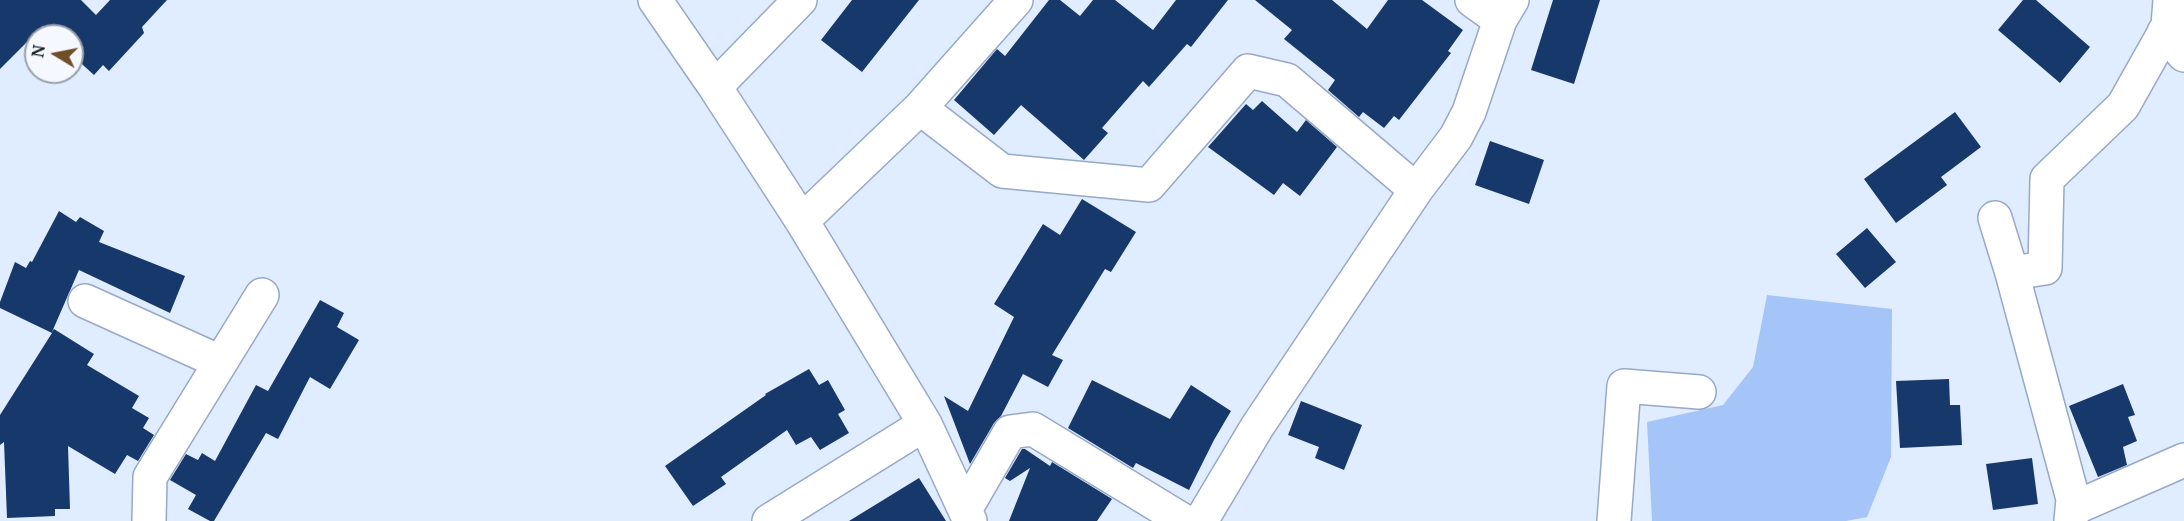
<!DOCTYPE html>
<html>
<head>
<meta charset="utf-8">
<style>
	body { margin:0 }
	#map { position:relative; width:2184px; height:521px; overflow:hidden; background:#e0ecff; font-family:"Noto Serif",serif }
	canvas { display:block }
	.north { position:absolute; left:24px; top:24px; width:60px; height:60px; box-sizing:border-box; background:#f5f9ff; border:2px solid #9ba0a8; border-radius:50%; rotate:280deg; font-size:16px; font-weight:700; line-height:24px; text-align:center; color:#141b26 }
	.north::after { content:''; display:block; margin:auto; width:21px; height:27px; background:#704e26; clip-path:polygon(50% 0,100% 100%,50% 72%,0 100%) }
</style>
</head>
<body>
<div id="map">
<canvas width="2184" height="521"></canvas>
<div class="north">N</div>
</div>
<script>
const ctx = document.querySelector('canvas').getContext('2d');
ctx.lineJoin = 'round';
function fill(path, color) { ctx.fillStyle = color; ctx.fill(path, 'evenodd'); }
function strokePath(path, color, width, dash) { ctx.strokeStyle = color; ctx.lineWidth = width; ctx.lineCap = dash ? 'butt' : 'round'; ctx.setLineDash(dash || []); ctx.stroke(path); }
const green = new Path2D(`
	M 1767,295 L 1892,309 L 1891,457 L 1867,517 L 1846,521 L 1652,521 L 1647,422 L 1723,405 L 1753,367 Z`);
const building = new Path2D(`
	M 0,0 L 81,0 L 96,15 L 110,0 L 167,0 L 142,27 L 144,33 L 109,71 L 103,65 L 94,75 L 72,55 L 72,36 L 53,36 L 43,26 L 0,69 Z
	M 852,0 L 919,0 L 862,72 L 821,40 Z
	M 1049,0 L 1060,0 L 1080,16 L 1093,0 L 1115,0 L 1153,30 L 1176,0 L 1228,0 L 1191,47 L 1187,44 L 1149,87 L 1143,81 L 1102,128 L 1108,133 L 1084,160 L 1021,105 L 994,135 L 954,100 L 997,49 L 1005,56 Z
	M 1255,0 L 1332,0 L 1367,29 L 1388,0 L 1422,0 L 1463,30 L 1448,51 L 1451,53 L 1399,120 L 1394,116 L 1384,128 L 1363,112 L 1359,117 L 1328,90 L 1335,80 L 1284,39 L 1292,30 Z
	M 1553,0 L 1600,0 L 1574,84 L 1531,70 Z
	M 2023,0 L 2036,0 L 2090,47 L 2060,83 L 1998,30 Z
	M 1262,101 L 1297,132 L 1306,120 L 1337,147 L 1300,196 L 1283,183 L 1274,195 L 1208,147 L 1246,104 L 1253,110 Z
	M 1955,112 L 1981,147 L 1941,177 L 1947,185 L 1896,223 L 1864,179 Z
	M 1490,141 L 1544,160 L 1529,204 L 1475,185 Z
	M 1082,199 L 1136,232 L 1111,272 L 1105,269 L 1052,355 L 1063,360 L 1048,387 L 1023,374 L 1001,416 L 994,423 L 970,464 L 944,396 L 968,411 L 1014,317 L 994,304 L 1043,224 L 1060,235 Z
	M 59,211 L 76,222 L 80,217 L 104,231 L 99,242 L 185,276 L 170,313 L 79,270 L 52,332 L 54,329 L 94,354 L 87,365 L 139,396 L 132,408 L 149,418 L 143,428 L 154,435 L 138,461 L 127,455 L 115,474 L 68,446 L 70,509 L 55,509 L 55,516 L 7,518 L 4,442 L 0,445 L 0,415 L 52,333 L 0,308 L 0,302 L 15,262 L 26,268 L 30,261 L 32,262 Z
	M 1867,228 L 1896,262 L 1865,288 L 1836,254 Z
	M 320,300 L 344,313 L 337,327 L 359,340 L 330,389 L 310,377 L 278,439 L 266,433 L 214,521 L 210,521 L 188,509 L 196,495 L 170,480 L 186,454 L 198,460 L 202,453 L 215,461 L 256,385 L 268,391 Z
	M 809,369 L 819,385 L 828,380 L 845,410 L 838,414 L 849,433 L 820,450 L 811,437 L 796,445 L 787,430 L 721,477 L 726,484 L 693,506 L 665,466 L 766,395 L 765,394 Z
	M 1949,379 L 1950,405 L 1960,405 L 1962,445 L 1900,448 L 1896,381 Z
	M 1092,380 L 1170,419 L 1191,385 L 1231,411 L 1214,440 L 1189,490 L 1136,463 L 1133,468 L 1068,428 Z
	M 2123,384 L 2135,415 L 2128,417 L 2137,441 L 2123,447 L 2127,465 L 2098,477 L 2069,406 Z
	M 1301,401 L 1362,425 L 1344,470 L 1315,458 L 1319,447 L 1288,435 Z
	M 1022,449 L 1025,449 L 1050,466 L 1052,462 L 1112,499 L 1097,521 L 1009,521 L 1030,468 L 1010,481 L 1005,478 Z
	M 2032,458 L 2038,504 L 1993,510 L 1986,464 Z
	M 919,478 L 946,521 L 849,521 Z`);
const minor = new Path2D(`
	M 655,0 L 715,87 L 802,221 L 925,424 L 970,521
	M 1472,0 L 1500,20
	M 2164,32 L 2184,55
	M 715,87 L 800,0
	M 920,108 L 1002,171 L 1149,185 L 1248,71 L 1287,80 L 1416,190
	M 1995,218 L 2012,273
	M 802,221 L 920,108 L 1016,0
	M 85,301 L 220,362
	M 2072,509 L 2184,460
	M 965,510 L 1010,432 L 1033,429 L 1184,521
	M 149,521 L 150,477 L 262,295
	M 769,521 L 925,424
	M 1201,521 L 1257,427 L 1416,190 L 1456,137 L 1469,112 L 1500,20 L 1512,0
	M 1614,521 L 1624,386 L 1699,392
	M 2071,521 L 2073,499 L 2012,273 L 2045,268 L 2047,179 L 2123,106 L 2168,26 L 2170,0`);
fill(green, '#a5c5f8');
fill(building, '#17386b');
strokePath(minor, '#97a9c6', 36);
strokePath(minor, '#fff', 33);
</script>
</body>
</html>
